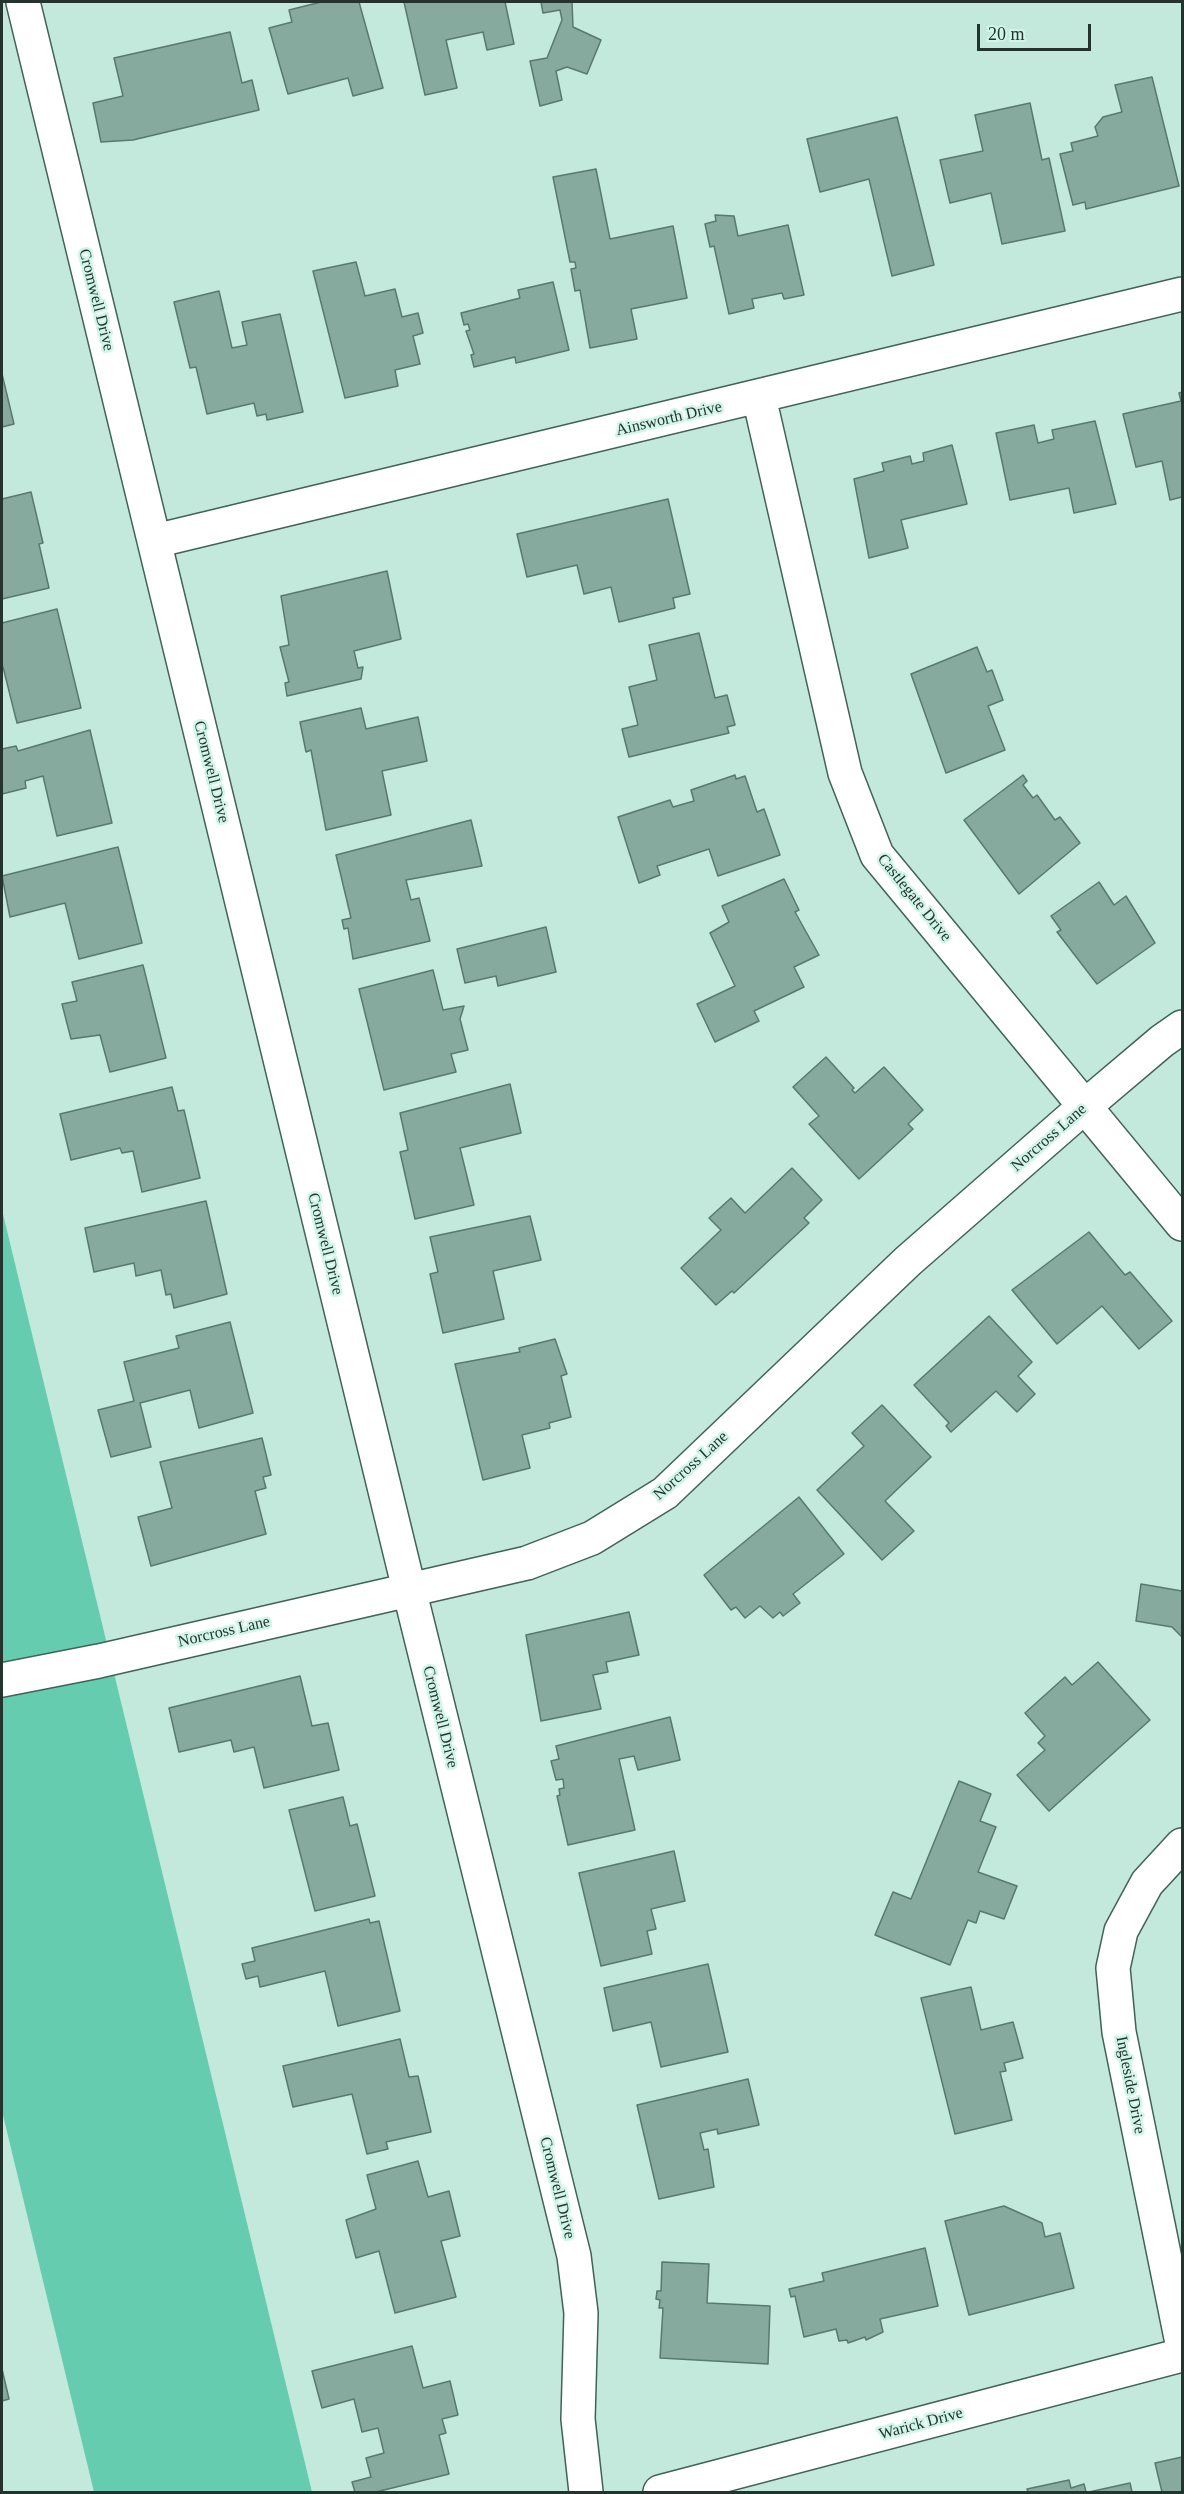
<!DOCTYPE html>
<html>
<head>
<meta charset="utf-8">
<style>
	body { margin:0 }
	#map { position:relative; width:1184px; height:2494px; overflow:hidden; background:#c3e8dc; font-family:"Times New Roman",serif }
	canvas { display:block }
	.frame { position:absolute; inset:0; border:3px solid #25332e; pointer-events:none }
	.scale { position:absolute; left:977px; top:24px; width:114px; height:27px; box-sizing:border-box; border:3px solid #25332e; border-top:0; padding-left:8px; font-size:18px; line-height:21px; white-space:nowrap; color:#25332e; -webkit-text-stroke:4px #d0f5e9; paint-order:stroke }
</style>
</head>
<body>
<div id="map">
<canvas width="1184" height="2494"></canvas>
<div class="frame"></div>
<div class="scale">20 m</div>
</div>
<script>
const ctx = document.querySelector('canvas').getContext('2d');
ctx.lineJoin = 'round';
function fill(path, color) { ctx.fillStyle = color; ctx.fill(path, 'evenodd'); }
function strokePath(path, color, width, dash) { ctx.strokeStyle = color; ctx.lineWidth = width; ctx.lineCap = dash ? 'butt' : 'round'; ctx.setLineDash(dash || []); ctx.stroke(path); }
function write(font, color, halo, rows, align = 'center') {
  ctx.font = font + ' "Times New Roman",serif'; ctx.lineWidth = 5; ctx.setLineDash([]); ctx.textBaseline = 'middle'; ctx.strokeStyle = halo; ctx.fillStyle = color; for (const [text, x, y, turn = 0] of rows) {
    ctx.save(); ctx.translate(x, y); ctx.rotate((+turn || 0) * Math.PI / 180); ctx.textAlign = isNaN(turn) ? turn : align; if (halo) ctx.strokeText(text, 0, 0); ctx.fillText(text, 0, 0); ctx.restore();
  }
}
const green = new Path2D(`
	M 2,1210 L 312,2492 L 94,2492 L 2,2111 Z`);
const building = new Path2D(`
	M 321,2 L 359,2 L 383,88 L 353,96 L 348,78 L 288,94 L 269,28 L 292,22 L 289,10 Z
	M 404,2 L 505,2 L 514,44 L 487,50 L 483,32 L 446,40 L 457,88 L 425,95 Z
	M 541,2 L 572,2 L 573,27 L 601,40 L 587,74 L 567,67 L 556,71 L 562,100 L 540,106 L 530,61 L 547,58 L 562,20 L 560,10 L 543,13 Z
	M 230,32 L 242,83 L 252,80 L 259,110 L 133,140 L 101,142 L 93,103 L 123,96 L 114,58 Z
	M 1152,77 L 1179,186 L 1086,209 L 1085,202 L 1073,205 L 1060,154 L 1073,151 L 1071,143 L 1098,136 L 1095,127 L 1103,117 L 1122,112 L 1115,85 Z
	M 1030,103 L 1042,160 L 1049,158 L 1065,231 L 1002,244 L 991,193 L 950,203 L 940,160 L 983,151 L 975,115 Z
	M 897,117 L 934,265 L 892,276 L 869,179 L 820,192 L 807,139 Z
	M 596,169 L 610,239 L 673,226 L 687,298 L 631,309 L 637,339 L 590,348 L 580,290 L 575,291 L 571,269 L 576,268 L 575,262 L 570,262 L 553,177 Z
	M 715,215 L 734,216 L 738,236 L 788,225 L 804,295 L 784,299 L 782,293 L 752,299 L 754,308 L 729,314 L 714,246 L 710,247 L 705,224 L 716,221 Z
	M 356,262 L 365,296 L 395,289 L 402,317 L 418,313 L 423,333 L 413,336 L 420,364 L 395,370 L 398,386 L 345,398 L 313,271 Z
	M 553,282 L 569,350 L 516,363 L 515,357 L 474,367 L 471,355 L 474,354 L 466,331 L 470,330 L 468,324 L 464,325 L 461,313 L 520,298 L 518,290 Z
	M 219,291 L 232,348 L 247,345 L 242,322 L 280,314 L 303,412 L 267,420 L 266,414 L 257,416 L 254,403 L 207,414 L 196,367 L 190,368 L 174,302 Z
	M 2,374 L 14,424 L 2,427 Z
	M 1182,392 L 1182,497 L 1170,500 L 1162,461 L 1136,467 L 1123,414 L 1181,401 L 1179,393 Z
	M 1095,421 L 1116,504 L 1074,513 L 1069,488 L 1010,500 L 996,433 L 1034,425 L 1038,443 L 1054,439 L 1052,430 Z
	M 952,445 L 967,504 L 901,520 L 908,548 L 869,558 L 854,479 L 884,471 L 882,463 L 910,456 L 912,464 L 924,461 L 923,453 Z
	M 31,492 L 43,543 L 39,544 L 49,588 L 2,599 L 2,499 Z
	M 668,499 L 690,594 L 673,598 L 675,608 L 619,622 L 611,587 L 584,594 L 577,565 L 527,577 L 517,534 Z
	M 387,571 L 401,639 L 354,651 L 358,668 L 363,667 L 361,679 L 287,696 L 285,683 L 289,682 L 280,647 L 289,645 L 281,596 Z
	M 57,609 L 81,708 L 17,723 L 3,667 L 2,667 L 2,623 Z
	M 699,633 L 715,698 L 727,695 L 735,725 L 727,727 L 729,733 L 629,757 L 622,729 L 638,725 L 629,687 L 657,680 L 649,645 Z
	M 977,647 L 987,672 L 992,670 L 1003,700 L 988,706 L 1005,750 L 946,773 L 911,674 Z
	M 361,708 L 366,729 L 418,717 L 427,761 L 382,771 L 391,815 L 326,830 L 311,750 L 306,752 L 300,722 Z
	M 90,730 L 112,823 L 57,836 L 43,776 L 25,781 L 26,788 L 2,794 L 2,749 L 16,746 L 18,751 Z
	M 735,775 L 736,779 L 745,776 L 757,812 L 764,809 L 780,855 L 718,876 L 709,849 L 657,866 L 660,875 L 639,883 L 618,817 L 670,800 L 673,807 L 694,801 L 691,790 Z
	M 1023,775 L 1027,781 L 1023,785 L 1033,798 L 1037,795 L 1055,820 L 1060,817 L 1080,843 L 1019,894 L 964,820 Z
	M 471,820 L 482,866 L 406,880 L 411,900 L 419,898 L 430,941 L 353,959 L 348,928 L 344,929 L 342,920 L 351,918 L 336,855 Z
	M 118,847 L 142,943 L 79,959 L 65,903 L 10,917 L 2,876 Z
	M 784,879 L 799,910 L 795,912 L 819,955 L 794,967 L 804,987 L 754,1011 L 759,1021 L 715,1042 L 697,1004 L 735,986 L 710,933 L 729,922 L 722,906 Z
	M 1099,882 L 1114,905 L 1126,896 L 1155,943 L 1097,984 L 1057,932 L 1061,930 L 1051,916 Z
	M 546,927 L 556,972 L 498,986 L 496,976 L 465,983 L 457,949 Z
	M 143,965 L 166,1058 L 110,1072 L 100,1035 L 71,1039 L 62,1004 L 77,1001 L 72,982 Z
	M 433,970 L 443,1010 L 464,1006 L 460,1019 L 468,1050 L 451,1054 L 456,1072 L 384,1090 L 359,989 Z
	M 826,1057 L 854,1088 L 852,1090 L 855,1093 L 884,1067 L 923,1110 L 908,1124 L 913,1129 L 859,1179 L 809,1124 L 819,1116 L 793,1087 Z
	M 510,1084 L 521,1133 L 460,1148 L 474,1205 L 415,1219 L 400,1152 L 408,1150 L 400,1113 Z
	M 172,1087 L 178,1111 L 184,1110 L 200,1178 L 142,1192 L 133,1151 L 122,1153 L 120,1148 L 71,1160 L 60,1114 Z
	M 792,1168 L 822,1200 L 804,1218 L 809,1223 L 734,1293 L 732,1291 L 716,1305 L 681,1268 L 721,1230 L 709,1218 L 731,1198 L 745,1213 Z
	M 206,1201 L 227,1294 L 174,1308 L 171,1294 L 166,1295 L 161,1270 L 136,1276 L 134,1263 L 94,1272 L 85,1228 Z
	M 530,1216 L 541,1260 L 493,1271 L 504,1319 L 443,1333 L 430,1274 L 438,1272 L 430,1237 Z
	M 1089,1232 L 1125,1275 L 1130,1272 L 1172,1321 L 1139,1349 L 1102,1306 L 1057,1344 L 1012,1290 Z
	M 989,1316 L 1032,1362 L 1018,1376 L 1035,1394 L 1017,1412 L 996,1391 L 951,1432 L 946,1426 L 949,1423 L 914,1385 Z
	M 230,1322 L 253,1413 L 199,1428 L 190,1390 L 140,1403 L 151,1447 L 111,1457 L 98,1410 L 134,1401 L 124,1362 L 179,1348 L 176,1336 Z
	M 555,1339 L 567,1374 L 561,1376 L 571,1417 L 549,1423 L 550,1428 L 522,1435 L 530,1468 L 483,1480 L 455,1364 L 520,1352 L 519,1348 Z
	M 882,1405 L 931,1457 L 885,1501 L 914,1531 L 882,1560 L 817,1490 L 864,1446 L 852,1433 Z
	M 262,1438 L 271,1475 L 263,1477 L 266,1488 L 255,1491 L 266,1534 L 151,1566 L 138,1517 L 172,1508 L 160,1462 Z
	M 799,1497 L 844,1554 L 793,1594 L 800,1603 L 783,1616 L 780,1612 L 773,1618 L 760,1606 L 745,1618 L 736,1607 L 731,1610 L 704,1575 Z
	M 1141,1584 L 1182,1591 L 1182,1637 L 1172,1627 L 1136,1621 Z
	M 629,1612 L 639,1655 L 606,1662 L 608,1672 L 593,1675 L 601,1709 L 541,1721 L 526,1635 Z
	M 1098,1662 L 1150,1720 L 1049,1811 L 1017,1775 L 1045,1750 L 1038,1743 L 1045,1736 L 1025,1713 L 1065,1677 L 1072,1685 Z
	M 300,1676 L 312,1726 L 328,1723 L 339,1770 L 264,1788 L 254,1747 L 234,1752 L 231,1740 L 179,1752 L 169,1708 Z
	M 670,1717 L 680,1760 L 638,1770 L 634,1756 L 619,1759 L 635,1830 L 568,1845 L 557,1796 L 560,1795 L 559,1789 L 564,1788 L 563,1779 L 556,1780 L 551,1761 L 559,1759 L 556,1746 Z
	M 959,1781 L 991,1794 L 980,1821 L 996,1827 L 978,1872 L 1017,1886 L 1004,1919 L 980,1911 L 976,1923 L 968,1920 L 950,1965 L 875,1935 L 893,1892 L 911,1899 Z
	M 343,1797 L 350,1826 L 357,1824 L 375,1896 L 315,1911 L 289,1810 Z
	M 674,1851 L 685,1901 L 651,1909 L 656,1929 L 647,1931 L 652,1954 L 601,1966 L 579,1873 Z
	M 369,1919 L 370,1923 L 379,1921 L 400,2011 L 338,2026 L 325,1971 L 260,1987 L 258,1976 L 246,1979 L 242,1964 L 255,1961 L 252,1948 Z
	M 708,1964 L 728,2052 L 661,2067 L 651,2022 L 613,2031 L 604,1988 Z
	M 971,1987 L 981,2030 L 1013,2022 L 1023,2058 L 1004,2063 L 1006,2071 L 1000,2072 L 1012,2120 L 955,2134 L 921,1998 Z
	M 400,2039 L 409,2077 L 418,2076 L 431,2132 L 386,2142 L 388,2149 L 367,2154 L 352,2094 L 293,2107 L 283,2066 Z
	M 748,2079 L 759,2125 L 718,2134 L 717,2129 L 700,2133 L 704,2150 L 708,2149 L 714,2187 L 659,2199 L 637,2105 Z
	M 418,2161 L 428,2197 L 449,2191 L 460,2236 L 441,2241 L 456,2297 L 395,2313 L 379,2251 L 356,2258 L 346,2220 L 376,2209 L 367,2175 Z
	M 1004,2206 L 1042,2223 L 1045,2237 L 1060,2233 L 1074,2288 L 969,2315 L 945,2221 Z
	M 925,2248 L 938,2306 L 880,2319 L 883,2332 L 866,2340 L 865,2337 L 848,2343 L 847,2340 L 839,2341 L 836,2329 L 804,2337 L 795,2296 L 791,2297 L 789,2289 L 824,2281 L 822,2273 Z
	M 662,2262 L 709,2264 L 707,2303 L 770,2306 L 768,2364 L 660,2358 L 663,2308 L 659,2308 L 660,2300 L 656,2299 L 657,2291 L 661,2291 Z
	M 412,2346 L 423,2388 L 450,2381 L 458,2415 L 442,2419 L 446,2433 L 439,2435 L 449,2474 L 376,2492 L 355,2492 L 352,2482 L 371,2477 L 366,2458 L 384,2453 L 378,2428 L 362,2432 L 354,2399 L 322,2408 L 312,2371 Z
	M 2,2369 L 9,2399 L 2,2401 Z
	M 1182,2457 L 1182,2492 L 1162,2492 L 1155,2463 Z
	M 1069,2480 L 1071,2488 L 1084,2484 L 1086,2492 L 1028,2492 L 1027,2489 Z
	M 1130,2483 L 1132,2492 L 1089,2492 Z`);
const minor = new Path2D(`
	M 23,2 L 409,1589 L 574,2256 L 581,2313 L 578,2419 L 586,2492
	M 759,397 L 845,773 L 877,855 L 1182,1224
	M 155,541 L 1182,294
	M 2,1680 L 99,1661 L 527,1563 L 592,1538 L 665,1493 L 908,1261 L 1084,1107 L 1162,1041 L 1182,1027
	M 1182,1845 L 1147,1883 L 1121,1931 L 1113,1968 L 1119,2032 L 1182,2343
	M 660,2492 L 1182,2355`);
const streetNames = [
	["Cromwell Drive",96,300,76],
	["Ainsworth Drive",669,419,-13],
	["Cromwell Drive",211,772,76],
	["Castlegate Drive",914,898,51],
	["Norcross Lane",1049,1138,-41],
	["Cromwell Drive",325,1244,76],
	["Norcross Lane",691,1466,-42],
	["Norcross Lane",224,1632,-13],
	["Cromwell Drive",440,1717,76],
	["Ingleside Drive",1130,2085,79],
	["Cromwell Drive",557,2188,76],
	["Warick Drive",921,2424,-15]
];
fill(green, '#66ccaf');
fill(building, '#87aa9e');
strokePath(building, '#58796f', 1.5);
strokePath(minor, '#416258', 36);
strokePath(minor, '#fff', 33);
write('16px', '#25332e', '#d0f5e9', streetNames);
</script>
</body>
</html>
